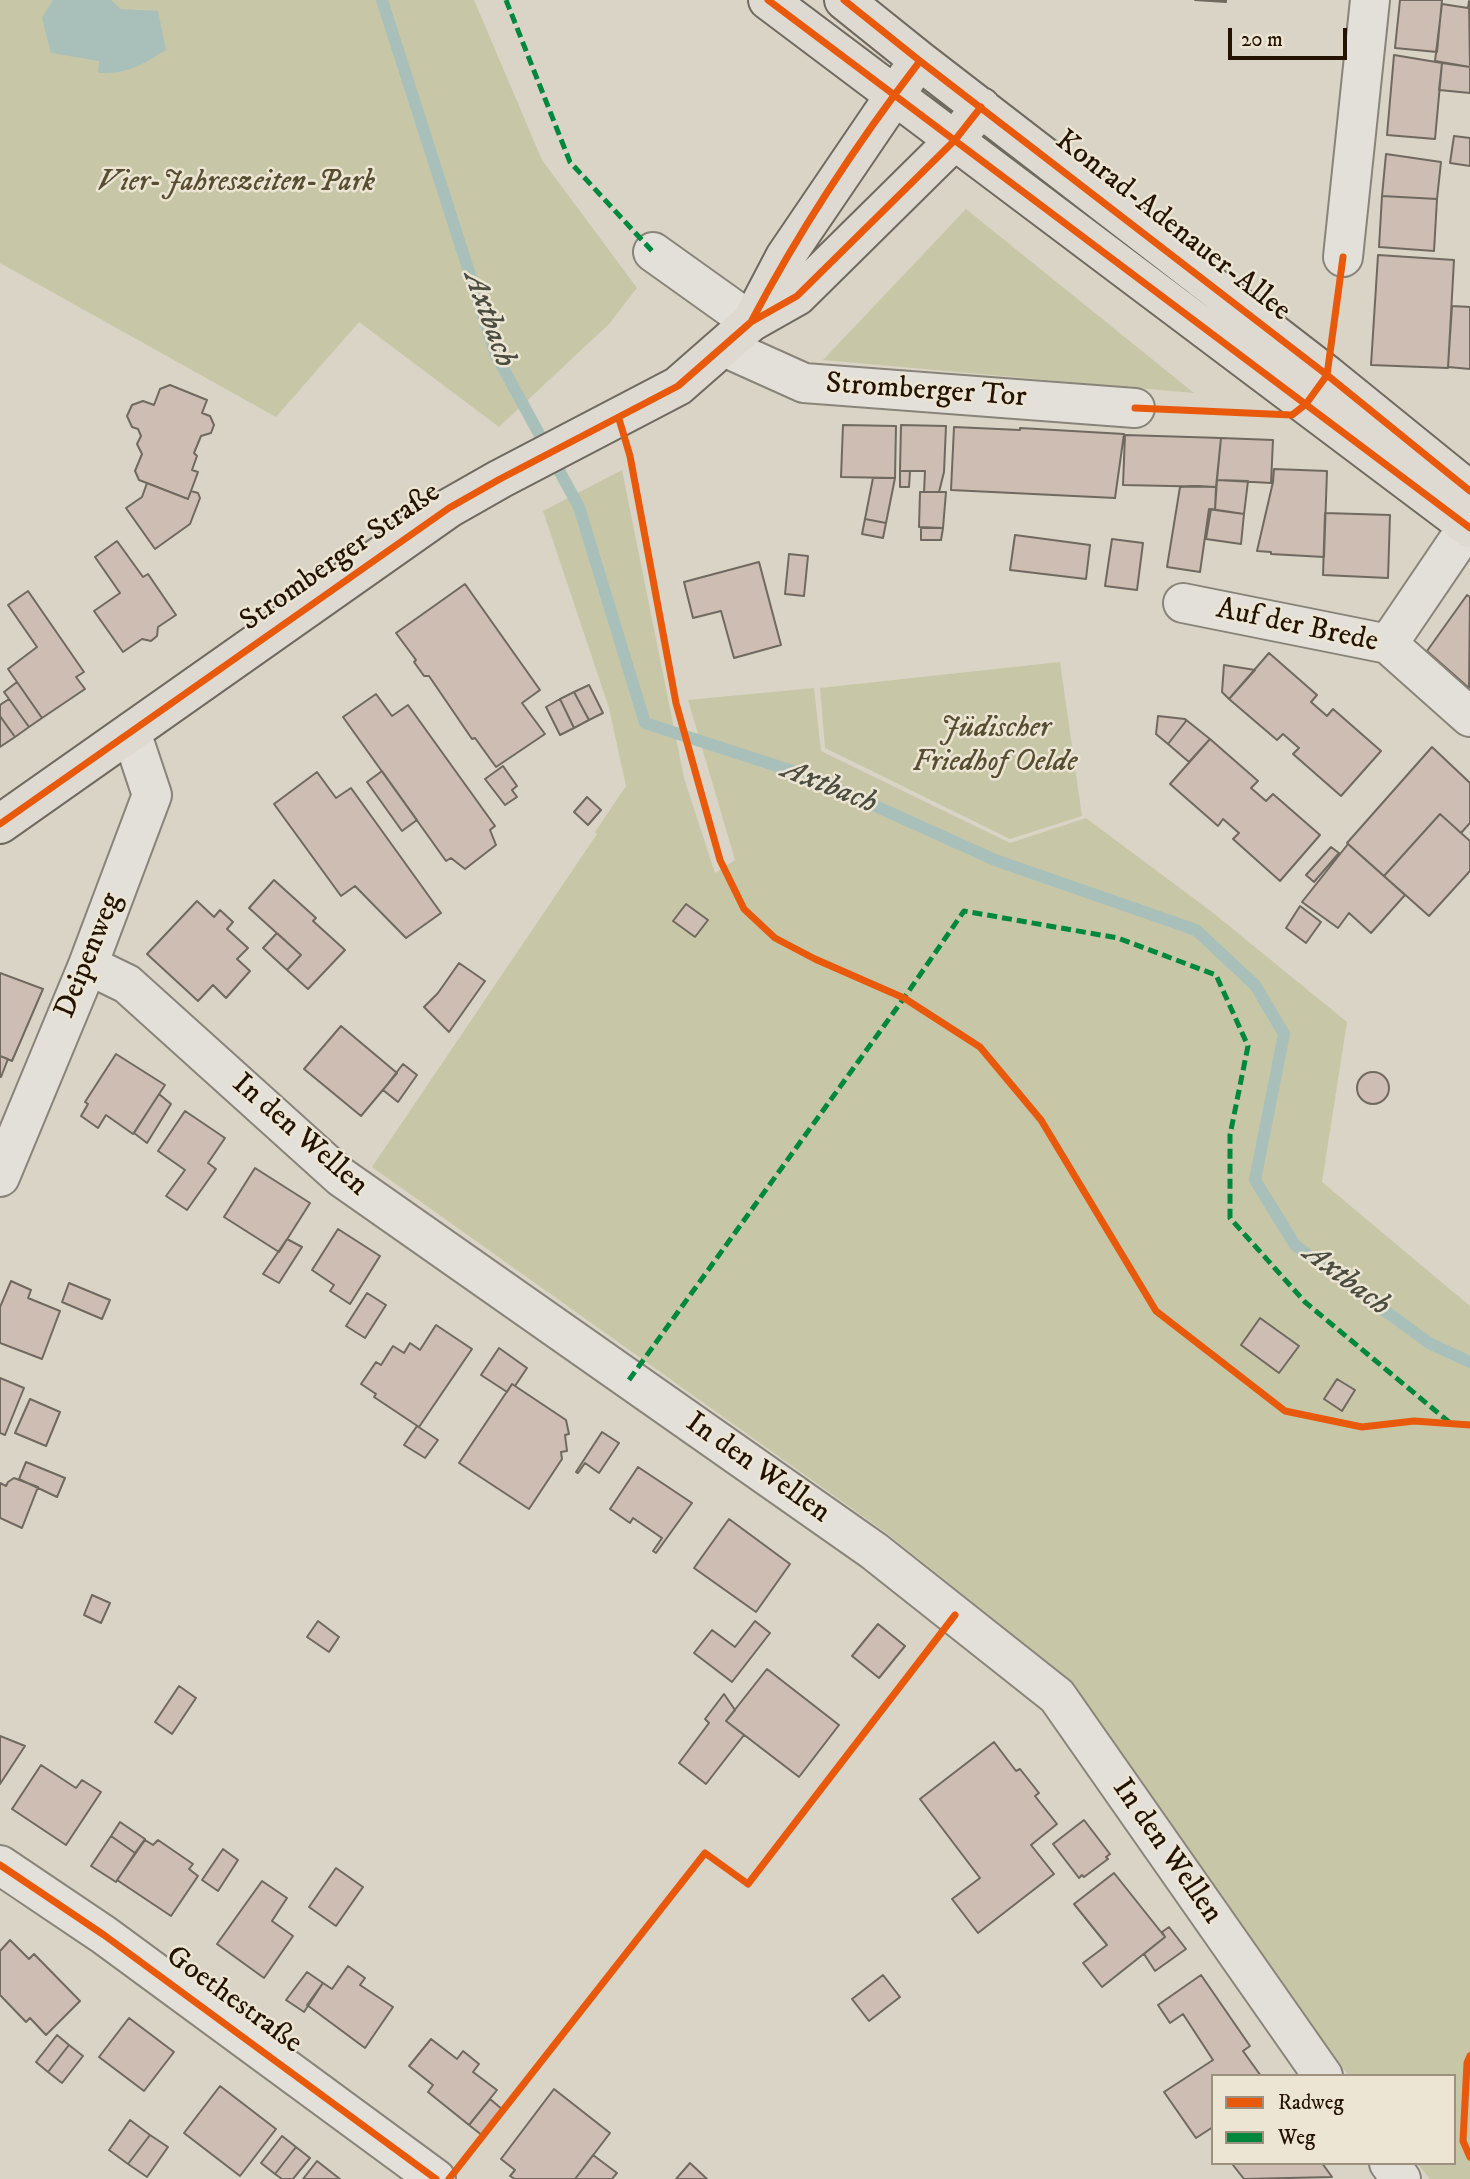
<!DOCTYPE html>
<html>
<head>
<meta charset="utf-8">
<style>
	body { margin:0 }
	#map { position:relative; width:1470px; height:2179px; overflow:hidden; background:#d9d4c5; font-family:"IM FELL DW Pica",serif }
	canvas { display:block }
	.legend { position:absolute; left:1211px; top:2074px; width:245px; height:91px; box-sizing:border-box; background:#ece5d4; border:2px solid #9c917f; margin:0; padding:9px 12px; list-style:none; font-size:21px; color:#231300 }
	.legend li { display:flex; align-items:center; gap:14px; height:35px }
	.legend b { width:35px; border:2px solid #9c917f }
	.scale { position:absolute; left:1228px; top:28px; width:119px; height:32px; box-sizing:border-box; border:4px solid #231300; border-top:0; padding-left:9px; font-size:21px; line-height:24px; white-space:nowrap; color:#231300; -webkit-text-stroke:5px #ece5d4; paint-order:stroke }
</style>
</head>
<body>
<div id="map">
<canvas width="1470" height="2179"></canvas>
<ul class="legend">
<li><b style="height:9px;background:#e8590c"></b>Radweg</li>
<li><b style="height:9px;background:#00873e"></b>Weg</li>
</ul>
<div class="scale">20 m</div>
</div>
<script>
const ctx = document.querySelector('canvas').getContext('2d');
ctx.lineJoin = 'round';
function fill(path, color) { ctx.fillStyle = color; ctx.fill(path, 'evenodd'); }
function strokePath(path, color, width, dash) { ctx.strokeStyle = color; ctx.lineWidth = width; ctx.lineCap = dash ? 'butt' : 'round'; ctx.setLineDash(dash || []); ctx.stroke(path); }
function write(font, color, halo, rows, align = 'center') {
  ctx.font = font + ' "IM FELL DW Pica",serif'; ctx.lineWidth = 5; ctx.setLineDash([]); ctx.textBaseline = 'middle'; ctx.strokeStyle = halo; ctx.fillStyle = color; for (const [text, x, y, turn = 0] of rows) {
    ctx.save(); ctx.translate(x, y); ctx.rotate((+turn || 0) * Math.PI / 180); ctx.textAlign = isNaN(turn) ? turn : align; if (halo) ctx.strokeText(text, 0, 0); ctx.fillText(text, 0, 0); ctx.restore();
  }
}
const green = new Path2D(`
	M 0,0 L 474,0 L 542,160 L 637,288 L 609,324 L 499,427 L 359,322 L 276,417 L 0,263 Z
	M 966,209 L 1194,393 L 823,360 Z
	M 622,470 L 684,778 L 715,873 L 735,860 L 688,700 L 814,688 L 821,751 L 1010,843 L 1086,818 L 1212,912 L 1347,1022 L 1322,1182 L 1470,1306 L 1470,2179 L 1430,2179 L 1417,2163 L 1454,2163 L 1454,2076 L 1349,2076 L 1308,2024 L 1071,1681 L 885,1532 L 372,1167 L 597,834 L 595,832 L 626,786 L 609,708 L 543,511 Z
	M 1060,662 L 1082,816 L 1010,839 L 825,748 L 820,688 Z`);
const water = new Path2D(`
	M 53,0 L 111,0 L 121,9 L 158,11 L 166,50 C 142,65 128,74 98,73 L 99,61 L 51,53 L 42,18 Z`);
const stream = new Path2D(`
	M 382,0 L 495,353 L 579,507 L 645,723 L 811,777 L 995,860 L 1196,930 L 1255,985 L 1284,1034 L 1255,1180 L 1295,1245 L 1429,1343 L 1470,1362`);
const building = new Path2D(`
	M 1195,0 L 1226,0 L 1226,2 Z
	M 1400,0 L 1442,0 L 1437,52 L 1395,48 Z
	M 1469,1 L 1470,67 L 1435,61 L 1442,4 L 1468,8 Z
	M 1394,55 L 1442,63 L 1435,139 L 1387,135 Z
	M 1442,63 L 1470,67 L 1470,93 L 1439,90 Z
	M 1454,136 L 1470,138 L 1470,166 L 1450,163 Z
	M 1386,154 L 1441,162 L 1437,199 L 1382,196 Z
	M 1382,196 L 1437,199 L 1434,251 L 1379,247 Z
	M 1378,255 L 1454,260 L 1448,368 L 1371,365 Z
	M 1452,306 L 1470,307 L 1470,369 L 1448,367 Z
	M 170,385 L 207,400 L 202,413 L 210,416 L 214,425 L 211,433 L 201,436 L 194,453 L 197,456 L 192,470 L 198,472 L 188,499 L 139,480 L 135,471 L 142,454 L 137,444 L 141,436 L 138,429 L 132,427 L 127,416 L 132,405 L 143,401 L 154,405 L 160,389 Z
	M 843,425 L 896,426 L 895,478 L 841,477 Z
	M 901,425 L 946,426 L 944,472 L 939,492 L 924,492 L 925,471 L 900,471 Z
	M 954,427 L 1020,430 L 1020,428 L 1124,434 L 1115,498 L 951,490 Z
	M 1125,435 L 1221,438 L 1216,487 L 1123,485 Z
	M 1221,438 L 1273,440 L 1271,483 L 1217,480 Z
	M 1274,469 L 1327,471 L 1324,557 L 1271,554 L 1271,552 L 1257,551 L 1273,482 Z
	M 900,471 L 910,471 L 909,487 L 900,487 Z
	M 873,478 L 895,478 L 886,523 L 865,519 Z
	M 1217,480 L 1248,481 L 1244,514 L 1215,510 Z
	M 147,483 L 188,499 L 191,491 L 198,493 L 200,498 L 190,524 L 155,549 L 126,508 L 142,497 Z
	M 1197,486 L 1216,487 L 1215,510 L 1209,509 L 1200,572 L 1167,567 L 1180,487 Z
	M 920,492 L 946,492 L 943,528 L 919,527 Z
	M 1211,509 L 1244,514 L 1241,544 L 1206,539 Z
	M 1325,513 L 1390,515 L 1388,578 L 1323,575 Z
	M 865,519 L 886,523 L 883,538 L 862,534 Z
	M 921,528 L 943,528 L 941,540 L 921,540 Z
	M 1015,535 L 1090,545 L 1086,579 L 1010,570 Z
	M 1112,539 L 1143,543 L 1137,590 L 1105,586 Z
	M 117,541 L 143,577 L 148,574 L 176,615 L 158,627 L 157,636 L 151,641 L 142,639 L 123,652 L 94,611 L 120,593 L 95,557 Z
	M 789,554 L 808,556 L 804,596 L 785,594 Z
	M 759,562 L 781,645 L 734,658 L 721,611 L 693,618 L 684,582 Z
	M 465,584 L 540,690 L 522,703 L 545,734 L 496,767 L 475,738 L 472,739 L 429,676 L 424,676 L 414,662 L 416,660 L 396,633 Z
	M 28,591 L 84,672 L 76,677 L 85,689 L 42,718 L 8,669 L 37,647 L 8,605 Z
	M 1467,595 L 1470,597 L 1469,688 L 1427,651 Z
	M 1269,653 L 1317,695 L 1311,702 L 1327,716 L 1333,709 L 1381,751 L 1341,796 L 1293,754 L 1299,748 L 1283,734 L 1277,740 L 1229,699 Z
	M 1224,665 L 1255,670 L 1229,699 L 1222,692 Z
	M 17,682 L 42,718 L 29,727 L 4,692 Z
	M 589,685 L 603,713 L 589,720 L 574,692 Z
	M 574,692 L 589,720 L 574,728 L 560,699 Z
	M 376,694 L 392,716 L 408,705 L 495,826 L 490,830 L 496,845 L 465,869 L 451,858 L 446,861 L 343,717 Z
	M 9,699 L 29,727 L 15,737 L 0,716 L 0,705 Z
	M 560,699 L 574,728 L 560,735 L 546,707 Z
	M 0,716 L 15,737 L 0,747 Z
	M 1158,716 L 1185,719 L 1186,721 L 1168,744 L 1156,734 Z
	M 1185,719 L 1210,739 L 1189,762 L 1168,744 L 1186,721 Z
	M 1210,739 L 1258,781 L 1251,788 L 1266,801 L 1273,794 L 1320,835 L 1280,881 L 1233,839 L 1239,833 L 1223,819 L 1218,826 L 1170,784 Z
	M 1432,747 L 1470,783 L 1470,823 L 1461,833 L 1440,814 L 1384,876 L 1347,843 Z
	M 503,766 L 517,786 L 512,790 L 517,797 L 505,805 L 485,779 Z
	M 382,771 L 417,820 L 402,831 L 367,782 Z
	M 317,772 L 336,798 L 351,788 L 441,913 L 406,938 L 355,886 L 341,896 L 274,804 Z
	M 587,797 L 601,810 L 588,825 L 574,812 Z
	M 1440,814 L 1470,841 L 1470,871 L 1429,916 L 1384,876 Z
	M 1348,844 L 1405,895 L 1371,933 L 1349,913 L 1338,928 L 1302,902 Z
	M 1331,847 L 1339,853 L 1314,882 L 1306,875 Z
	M 274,880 L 316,918 L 313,921 L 345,950 L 308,989 L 287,970 L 301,955 L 249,908 Z
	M 197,901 L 214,917 L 220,910 L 233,922 L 227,929 L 248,948 L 237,959 L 250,971 L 226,998 L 213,985 L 198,1001 L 147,954 Z
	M 686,904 L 708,920 L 695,937 L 673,921 Z
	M 1300,906 L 1321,922 L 1306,943 L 1286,928 Z
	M 277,933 L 301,955 L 287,970 L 263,948 Z
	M 459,963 L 485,981 L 449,1032 L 424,1007 L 438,993 Z
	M 0,973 L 43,989 L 12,1061 L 0,1056 Z
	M 341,1026 L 397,1073 L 361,1116 L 304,1069 Z
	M 116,1054 L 165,1085 L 133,1134 L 106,1115 L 98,1128 L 81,1116 L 88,1104 L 85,1102 Z
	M 0,1056 L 8,1059 L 1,1077 L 0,1077 Z
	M 403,1064 L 417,1075 L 398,1102 L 383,1090 Z
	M1357 1088a16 16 0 1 1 32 0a16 16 0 1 1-32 0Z
	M 159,1094 L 171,1104 L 147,1143 L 134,1133 Z
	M 185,1111 L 225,1138 L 208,1163 L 216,1169 L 187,1210 L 166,1196 L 185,1170 L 158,1151 Z
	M 255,1168 L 310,1203 L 279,1252 L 224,1217 Z
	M 338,1229 L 380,1256 L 350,1304 L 330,1291 L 334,1285 L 312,1270 Z
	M 287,1239 L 302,1247 L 279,1283 L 263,1274 Z
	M 11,1281 L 31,1290 L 28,1298 L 60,1311 L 42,1359 L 0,1343 L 0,1307 Z
	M 69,1283 L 110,1300 L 102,1319 L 62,1302 Z
	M 367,1293 L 386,1305 L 365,1338 L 346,1326 Z
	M 1260,1318 L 1299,1346 L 1279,1373 L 1241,1345 Z
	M 436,1325 L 472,1349 L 419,1427 L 374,1397 L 376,1394 L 361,1384 L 376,1362 L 381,1365 L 393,1346 L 404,1353 L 410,1343 L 420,1350 Z
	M 499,1348 L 527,1368 L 515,1386 L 512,1384 L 507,1392 L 481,1375 Z
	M 0,1378 L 24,1388 L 5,1435 L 0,1433 Z
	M 1337,1379 L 1355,1390 L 1342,1411 L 1324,1399 Z
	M 512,1384 L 566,1420 L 569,1434 L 565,1435 L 567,1451 L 561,1452 L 562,1459 L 529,1509 L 459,1463 Z
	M 30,1399 L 60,1412 L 46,1446 L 15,1433 Z
	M 417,1426 L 438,1440 L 425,1458 L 404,1445 Z
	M 602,1432 L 619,1443 L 599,1473 L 585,1463 L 578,1473 L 576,1472 Z
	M 26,1462 L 65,1478 L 57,1497 L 19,1479 Z
	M 638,1467 L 692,1503 L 656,1553 L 653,1551 L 662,1538 L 633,1518 L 630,1523 L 610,1509 Z
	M 14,1478 L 38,1487 L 22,1528 L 0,1518 L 0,1483 L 6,1486 L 8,1482 Z
	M 729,1519 L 790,1564 L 756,1612 L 694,1568 Z
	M 92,1595 L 110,1603 L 101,1623 L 84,1615 Z
	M 318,1621 L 339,1637 L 329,1652 L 307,1637 Z
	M 755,1621 L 770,1633 L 732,1682 L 694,1653 L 712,1630 L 735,1647 Z
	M 878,1624 L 905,1646 L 879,1678 L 852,1656 Z
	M 767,1669 L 839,1725 L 799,1777 L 726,1721 Z
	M 179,1686 L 196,1698 L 172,1734 L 155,1722 Z
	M 724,1694 L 735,1710 L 726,1721 L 744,1735 L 706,1784 L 679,1763 L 709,1723 L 705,1719 Z
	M 0,1736 L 25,1746 L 0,1784 Z
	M 994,1742 L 1016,1771 L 1020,1769 L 1039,1793 L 1035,1796 L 1057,1824 L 1031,1845 L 1054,1874 L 978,1933 L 952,1899 L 980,1878 L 920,1799 Z
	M 41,1765 L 76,1788 L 82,1780 L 101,1792 L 66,1845 L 12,1809 Z
	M 1084,1820 L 1110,1854 L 1106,1857 L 1108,1859 L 1084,1877 L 1082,1875 L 1079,1878 L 1053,1844 Z
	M 120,1822 L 145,1839 L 135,1853 L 111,1836 Z
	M 111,1836 L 135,1853 L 116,1882 L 91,1866 Z
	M 145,1840 L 153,1845 L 158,1840 L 193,1864 L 189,1869 L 198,1876 L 171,1916 L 117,1880 Z
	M 223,1849 L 238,1860 L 218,1891 L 202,1880 Z
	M 336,1868 L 363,1887 L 336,1926 L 309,1907 Z
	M 1114,1873 L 1165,1937 L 1102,1987 L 1083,1963 L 1107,1945 L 1074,1904 Z
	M 262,1881 L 287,1898 L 272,1921 L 293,1936 L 264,1978 L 217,1944 Z
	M 1169,1927 L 1186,1949 L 1155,1971 L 1144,1954 L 1165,1937 L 1162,1932 Z
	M 10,1940 L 29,1959 L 34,1954 L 80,2001 L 46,2035 L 30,2018 L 26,2022 L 0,1995 L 0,1951 Z
	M 348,1966 L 365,1978 L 360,1985 L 393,2007 L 365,2048 L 307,2005 L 323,1983 L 332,1989 Z
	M 307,1972 L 323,1983 L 304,2012 L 286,2000 Z
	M 883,1975 L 900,1997 L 869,2021 L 852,1999 Z
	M 1201,1975 L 1250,2046 L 1243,2051 L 1261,2076 L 1213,2076 L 1213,2127 L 1196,2138 L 1164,2092 L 1213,2060 L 1183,2014 L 1170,2023 L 1158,2005 Z
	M 129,2018 L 174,2052 L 144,2091 L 99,2057 Z
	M 57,2035 L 69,2045 L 48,2072 L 36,2062 Z
	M 431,2039 L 457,2059 L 463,2051 L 479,2064 L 473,2072 L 497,2090 L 469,2125 L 428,2092 L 433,2085 L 409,2066 Z
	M 69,2045 L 83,2056 L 62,2083 L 48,2072 Z
	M 220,2086 L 276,2129 L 240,2176 L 184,2133 Z
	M 554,2089 L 610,2133 L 575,2179 L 515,2179 L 510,2176 L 515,2170 L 501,2159 Z
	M 490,2099 L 503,2110 L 483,2136 L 469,2125 Z
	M 130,2120 L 150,2135 L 128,2164 L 109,2150 Z
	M 150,2135 L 168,2147 L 147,2177 L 128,2164 Z
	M 282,2136 L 296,2147 L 275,2174 L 261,2163 Z
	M 296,2147 L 310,2158 L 293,2179 L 282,2179 L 275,2174 Z
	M 593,2155 L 617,2173 L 612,2179 L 575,2179 Z
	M 317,2161 L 340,2179 L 303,2179 Z
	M 690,2163 L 707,2179 L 676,2179 Z
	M 1235,2163 L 1322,2163 L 1332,2177 L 1244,2179 L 1233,2165 Z`);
const minor = new Path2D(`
	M 653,252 L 751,322
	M 1343,257 L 1370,0
	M 724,347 L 804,383 L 1135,408
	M 1183,603 L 1388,644 L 1470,717
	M 1388,644 L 1468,526
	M 88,965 L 127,984 L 341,1177 L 874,1551 L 1057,1696 L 1323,2076
	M 0,1177 L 88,965 L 152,795 L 131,732
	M 0,1865 L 104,1935 L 436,2179
	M 1389,2163 L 1401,2179`);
const major = new Path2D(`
	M 768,0 L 1470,528
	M 844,0 L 920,61 L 1327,375 L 1470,491
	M 751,322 L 785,257 L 910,73
	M 0,824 L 449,508 L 500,479 L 678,386 L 751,322 L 797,296 L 955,140 L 981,107`);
const quiet = new Path2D(`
	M 506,0 L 570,162 L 653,252
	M 629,1380 L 904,998 L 964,911 L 1118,938 L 1216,975 L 1248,1046 L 1230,1135 L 1230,1218 L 1305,1302 L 1449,1422`);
const cycleway = new Path2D(`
	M 768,0 L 1470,528
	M 844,0 L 920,61 L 1327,375 L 1470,491
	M 751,322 C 799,231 857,143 920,61
	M 1135,408 L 1292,415 L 1306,404 L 1327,375 L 1343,257
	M 619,419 L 630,456 L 676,703 L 720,860 L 744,909 L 775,938 L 815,959 L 904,998 L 980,1047 L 1041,1120 L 1156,1311 L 1285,1411 L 1362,1427 L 1414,1421 L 1470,1425
	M 0,824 L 449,508 L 500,479 L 678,386 L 751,322 L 797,296 L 955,140 L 981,107
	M 0,1865 L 104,1935 L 436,2179
	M 1470,2056 L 1467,2063 L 1463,2141 L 1470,2157
	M 449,2179 L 705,1853 L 748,1884 L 955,1615`);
const parkNames = [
	["Vier-Jahreszeiten-Park",236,184],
	["Jüdischer",995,730],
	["Friedhof Oelde",995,764]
];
const streetNames = [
	["Konrad-Adenauer-Allee",1172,227,38],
	["Stromberger Tor",926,392,4],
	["Stromberger Straße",341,558,-35],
	["Auf der Brede",1297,627,12],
	["Deipenweg",90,956,-68],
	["In den Wellen",299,1136,41],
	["In den Wellen",757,1469,35],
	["In den Wellen",1166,1852,55],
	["Goethestraße",233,2001,36]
];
const waterNames = [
	["Axtbach",488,320,70],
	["Axtbach",829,788,22],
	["Axtbach",1346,1281,37]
];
fill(green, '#c7c7a7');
fill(water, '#a9c0ba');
strokePath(stream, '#a9c0ba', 12);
fill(building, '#cdbdb3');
strokePath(building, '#6f695f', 2);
strokePath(minor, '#898479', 42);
strokePath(major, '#6f695f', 42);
strokePath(minor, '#e2e0d9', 38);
strokePath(major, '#dedad2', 38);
strokePath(quiet, '#00873e', 5, [10, 5]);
strokePath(cycleway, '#e8590c', 7);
write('italic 30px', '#574e32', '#ece5d4', parkNames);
write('30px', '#231300', '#ece5d4', streetNames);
write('italic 32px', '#4b4d40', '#ece5d4', waterNames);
</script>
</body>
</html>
